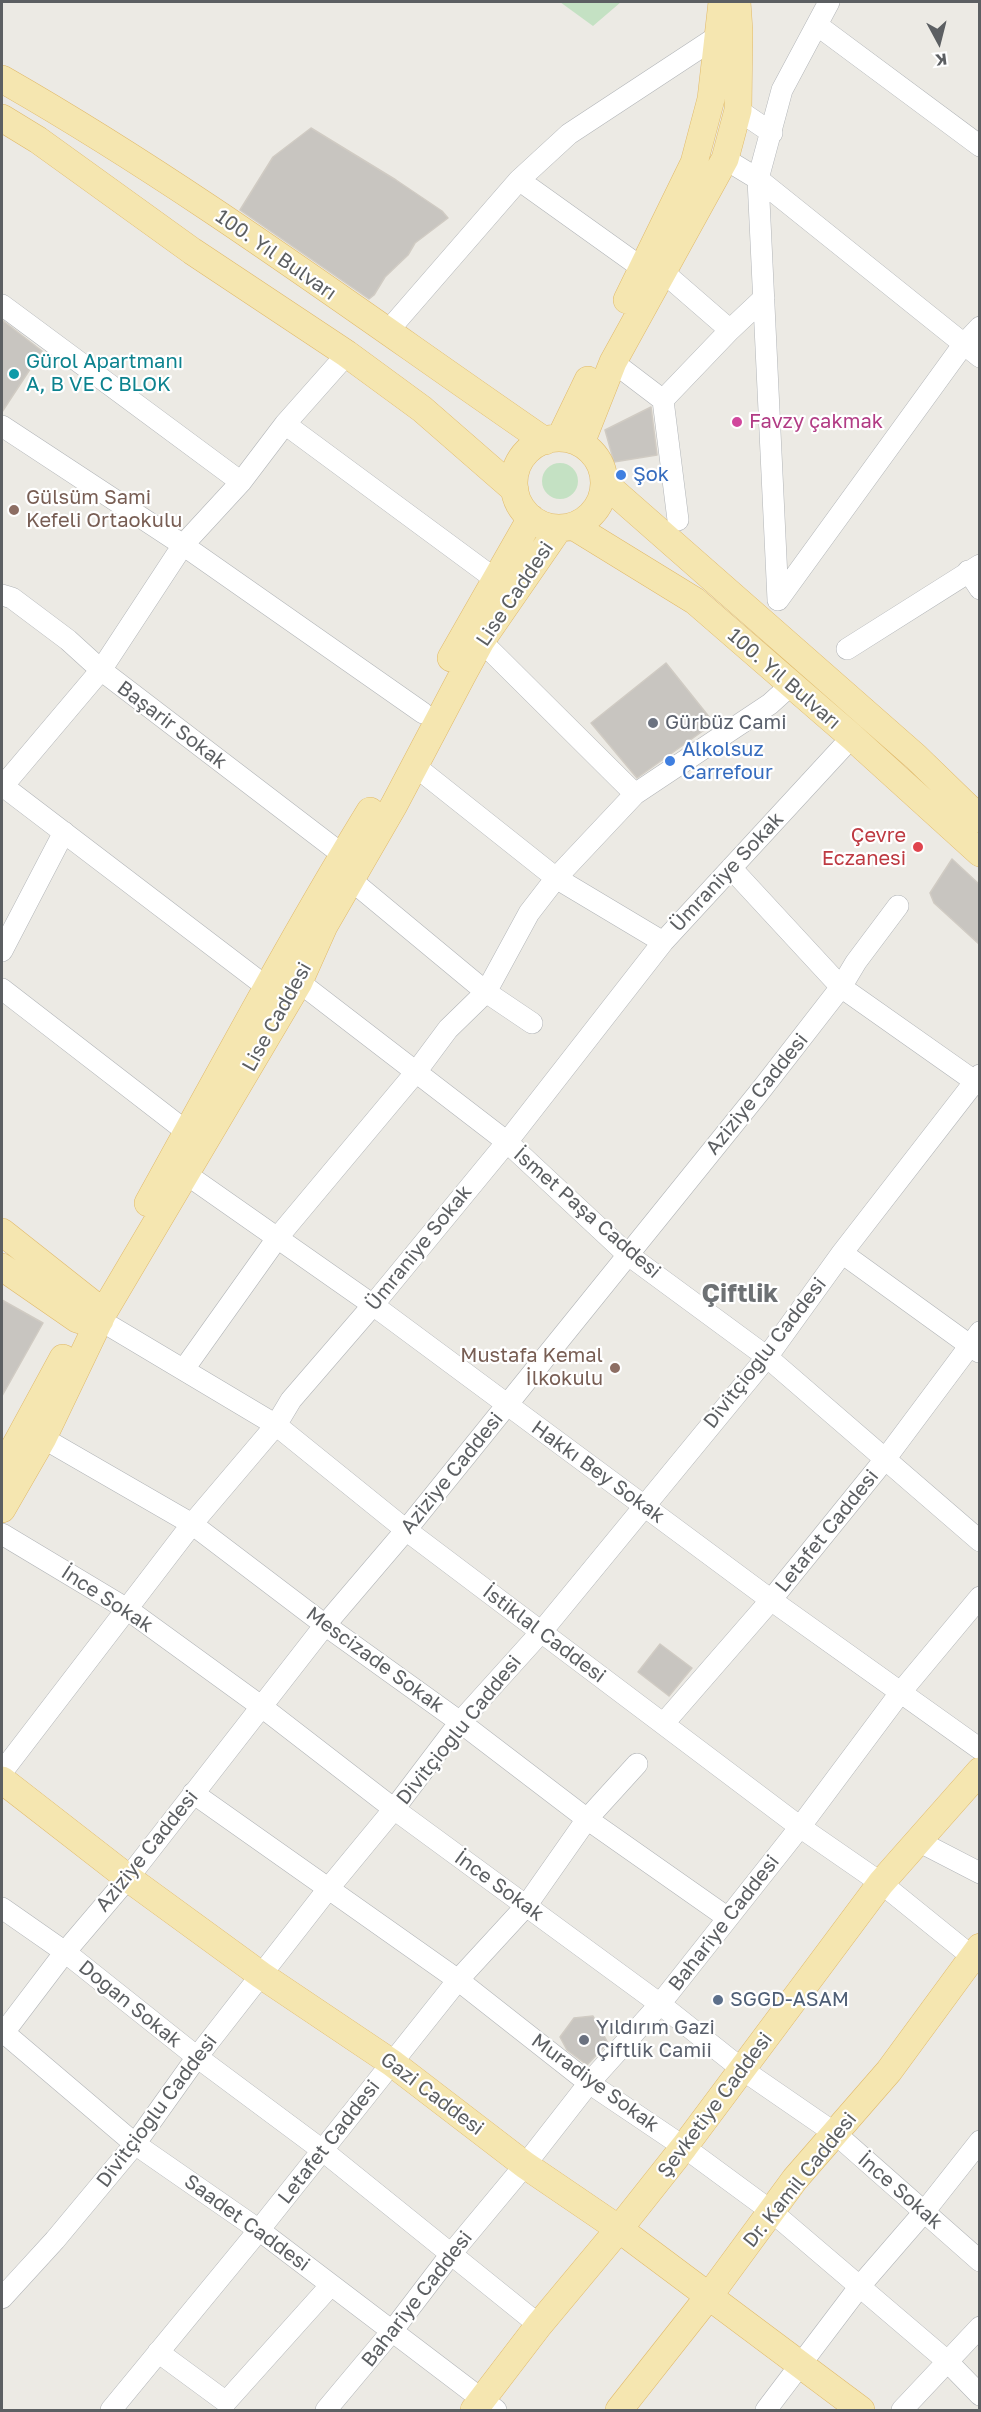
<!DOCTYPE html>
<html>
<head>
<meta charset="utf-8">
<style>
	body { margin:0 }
	#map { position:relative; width:981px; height:2412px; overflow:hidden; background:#eceae4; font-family:"Golos Text",sans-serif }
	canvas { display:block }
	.frame { position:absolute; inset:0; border:3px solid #5c5f62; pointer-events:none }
	.north { position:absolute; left:909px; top:12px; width:60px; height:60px; -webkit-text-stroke:4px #fff; paint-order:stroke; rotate:173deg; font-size:16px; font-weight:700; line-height:24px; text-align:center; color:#5c5f62 }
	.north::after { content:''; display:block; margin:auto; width:21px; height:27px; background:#5c5f62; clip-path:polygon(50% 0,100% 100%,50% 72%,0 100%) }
</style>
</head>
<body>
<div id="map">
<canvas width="981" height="2412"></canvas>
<div class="frame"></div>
<div class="north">K</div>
</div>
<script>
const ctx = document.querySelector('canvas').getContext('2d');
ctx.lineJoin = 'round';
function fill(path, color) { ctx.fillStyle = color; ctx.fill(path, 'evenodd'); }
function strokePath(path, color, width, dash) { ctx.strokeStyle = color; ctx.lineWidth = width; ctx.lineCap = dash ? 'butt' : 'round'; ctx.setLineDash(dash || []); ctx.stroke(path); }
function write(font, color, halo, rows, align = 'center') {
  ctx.font = font + ' "Golos Text",sans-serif'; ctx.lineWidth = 4.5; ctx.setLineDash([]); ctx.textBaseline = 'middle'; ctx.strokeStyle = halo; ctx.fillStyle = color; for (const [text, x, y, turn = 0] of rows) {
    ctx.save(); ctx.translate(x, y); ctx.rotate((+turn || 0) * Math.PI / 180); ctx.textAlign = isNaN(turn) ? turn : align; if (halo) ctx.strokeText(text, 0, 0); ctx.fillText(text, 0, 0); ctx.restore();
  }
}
const green = new Path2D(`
	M 560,2 L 621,2 L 593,26 Z
	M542 481a18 18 0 1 1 36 0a18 18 0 1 1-36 0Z`);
const building = new Path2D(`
	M 311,128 L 396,180 L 442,211 L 448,218 L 415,243 L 408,255 L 385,277 L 374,295 L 369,299 L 240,210 L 273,157 Z
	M 2,320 L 42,351 L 2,412 Z
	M 651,407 L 657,455 L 614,462 L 605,430 Z
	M 666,663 L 714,723 L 637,778 L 591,723 Z
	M 952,859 L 980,885 L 980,945 L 934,903 L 930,893 Z
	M 2,1300 L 43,1323 L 2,1396 Z
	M 660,1644 L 692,1668 L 669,1696 L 638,1672 Z
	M 593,2016 L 608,2043 L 587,2065 L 567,2050 L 560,2037 L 574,2018 Z`);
const minor = new Path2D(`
	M 829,2 L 782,90 L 758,179 L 980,357
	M 817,25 L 980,146
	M 738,110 L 772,133
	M 725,159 L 758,179 L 778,600
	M 519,180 L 642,268
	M 662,271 L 730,330 L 764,298
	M 2,305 L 241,482
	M 387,332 L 519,180 L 569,134 L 718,36
	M 613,362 L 663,400 L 678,520
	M 663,400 L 730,330
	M 285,424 L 495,579
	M 2,426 L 183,545 L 423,713
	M 968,571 L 980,589
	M 2,595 L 12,598 L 68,640 L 101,670 L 343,855 L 351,880 L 486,992 L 532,1023
	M 778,600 L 963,345 L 980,327
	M 481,641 L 635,794
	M 847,649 L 980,565
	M 415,766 L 556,878 L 663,942
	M 731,868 L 841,987 L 980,1085
	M 2,951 L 64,832
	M 299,982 L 507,1142 L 627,1254 L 767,1357 L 980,1541
	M 268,988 L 3,786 L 101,670 L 183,545 L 241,482 L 285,424 L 347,354
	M 2,989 L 187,1132
	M 186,1174 L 373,1305 L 771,1600 L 980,1749
	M 842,1253 L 979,1352
	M 100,1320 L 276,1425 L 406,1530 L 800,1827 L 881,1883 L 980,1963
	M 184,1369 L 278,1237 L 416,1072 L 448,1029 L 486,992 L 529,913 L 556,878 L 635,794 L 770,704 L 791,685
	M 43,1438 L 192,1524 L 325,1625 L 460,1722 L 587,1819 L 728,1918
	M 2,1534 L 127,1609 L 262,1707 L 394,1809 L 660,2004 L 743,2070 L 836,2134 L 980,2261
	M 664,1723 L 771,1600 L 886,1458 L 980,1332
	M 2,1772 L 192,1524 L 276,1425 L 291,1400 L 373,1305 L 507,1142 L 663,942 L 852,737
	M 193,1793 L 458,1980 L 589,2083 L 684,2147 L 771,2211 L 947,2361 L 980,2395
	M 918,1841 L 980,1873
	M 2,1908 L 65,1952 L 197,2057 L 322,2150 L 539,2325
	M 2,2031 L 135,2144 L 259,2230 L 496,2410
	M 2,2035 L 65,1952 L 128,1878 L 325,1625 L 406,1530 L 761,1090 L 841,987 L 856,962 L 898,906
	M 2,2298 L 55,2240 L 135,2144 L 197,2057 L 328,1889 L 394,1809 L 460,1722 L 542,1631 L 767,1357 L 842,1253 L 980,1075
	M 158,2352 L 226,2402 L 331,2285
	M 111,2410 L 259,2230 L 458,1980 L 526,1906 L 587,1819 L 637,1764
	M 326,2410 L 393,2330 L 451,2254 L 525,2165 L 589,2083 L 660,2004 L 800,1827 L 900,1693 L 980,1597
	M 766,2410 L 860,2286 L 924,2212 L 980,2141
	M 902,2410 L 980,2327`);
const major = new Path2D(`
	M 2,79 C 191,187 366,318 545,441
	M 2,118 L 38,140 L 192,251 L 347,354 L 422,409 L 515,490
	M 627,300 L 694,163 L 711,99 L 722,2
	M 560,438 L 588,380
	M514 483a45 45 0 1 1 90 0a45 45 0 1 1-90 0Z
	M 581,443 L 613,362 L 725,159 L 738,110 L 739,31 L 737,2
	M 604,483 L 916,757 L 980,819
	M 573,526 L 695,601 L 852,737 L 980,853
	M 451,658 L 531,518
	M 148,1203 C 221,1072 291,939 370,811
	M 2,1232 L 93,1304 L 100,1320 L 83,1321 L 77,1319 L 2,1267
	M 2,1470 L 63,1358
	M 2,1509 L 43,1438 L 103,1313 L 299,982 L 324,926 L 394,805 L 462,676 L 481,641 L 559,528
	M 2,1780 L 128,1878 L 261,1975 L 392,2063 L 525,2165 L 619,2229 L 861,2410
	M 474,2410 L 539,2325 L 619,2229 L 684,2147 L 881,1883 L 980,1771
	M 619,2410 L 709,2296 L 795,2179 L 889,2071 L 980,1947`);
const markers = [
	[14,374,6,"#0f9aa8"],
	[737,422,6,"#d1479c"],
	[621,475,6,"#3f7fe0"],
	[14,510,6,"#8d6e63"],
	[653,723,6,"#6b7280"],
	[670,761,6,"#3f7fe0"],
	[918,847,6,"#e0444e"],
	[615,1368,6,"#8d6e63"],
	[718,2000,6,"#5c6f8a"],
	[584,2040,6,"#6b7280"]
];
const streetNames = [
	["100. Yıl Bulvarı",276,255,35],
	["Lise Caddesi",515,594,-56],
	["100. Yıl Bulvarı",784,679,41],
	["Başarir Sokak",172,725,37],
	["Ümraniye Sokak",727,872,-47],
	["Lise Caddesi",277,1017,-61],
	["Aziziye Caddesi",757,1094,-51],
	["İsmet Paşa Caddesi",587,1213,41],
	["Ümraniye Sokak",419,1248,-51],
	["Divitçioğlu Caddesi",765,1353,-52],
	["Hakkı Bey Sokak",598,1472,36],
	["Aziziye Caddesi",452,1473,-51],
	["Letafet Caddesi",827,1531,-51],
	["İnce Sokak",107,1599,33],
	["İstiklal Caddesi",544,1634,37],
	["Mescizade Sokak",375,1660,36],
	["Divitçioğlu Caddesi",459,1730,-51],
	["Aziziye Caddesi",147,1851,-51],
	["İnce Sokak",499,1886,36],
	["Bahariye Caddesi",724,1923,-52],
	["Doğan Sokak",130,2004,39],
	["Muradiye Sokak",595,2083,36],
	["Gazi Caddesi",432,2094,37],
	["Şevketiye Caddesi",715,2105,-53],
	["Divitçioğlu Caddesi",157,2111,-53],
	["Letafet Caddesi",329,2142,-52],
	["Dr. Kamil Caddesi",800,2180,-51],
	["İnce Sokak",900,2191,41],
	["Saadet Caddesi",247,2223,36],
	["Bahariye Caddesi",417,2299,-52]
];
const cultureNames = [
	["Gürol Apartmanı",26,362],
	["A, B VE C BLOK",26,385]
];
const hotelNames = [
	["Favzy çakmak",749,422]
];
const shopNames = [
	["Şok",633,475],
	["Alkolsuz",682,750],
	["Carrefour",682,773]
];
const educationNames = [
	["Gülsüm Sami",26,498],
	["Kefeli Ortaokulu",26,521],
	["Mustafa Kemal",603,1356,"right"],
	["İlkokulu",603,1379,"right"]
];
const worshipNames = [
	["Gürbüz Cami",665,723],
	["Yıldırım Gazi",596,2028],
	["Çiftlik Camii",596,2051]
];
const healthNames = [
	["Çevre",906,836],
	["Eczanesi",906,859]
];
const serviceNames = [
	["SGGD-ASAM",730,2000]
];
const districtNames = [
	["Çiftlik",740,1294]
];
fill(green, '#c4e1c3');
fill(building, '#c8c5c0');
strokePath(building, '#d0cbc3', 1.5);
strokePath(minor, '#b1b4b7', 22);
strokePath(major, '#e0b969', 28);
strokePath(minor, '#fff', 21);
strokePath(major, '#f5e6b0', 27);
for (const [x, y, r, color] of markers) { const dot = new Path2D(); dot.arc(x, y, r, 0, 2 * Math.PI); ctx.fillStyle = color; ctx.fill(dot); strokePath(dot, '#fff', 2); }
write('20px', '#5c5f62', '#fff', streetNames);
write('20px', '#0d838f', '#fff', cultureNames, 'left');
write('20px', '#b23c85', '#fff', hotelNames, 'left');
write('20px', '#366cbe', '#fff', shopNames, 'left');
write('20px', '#785e54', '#fff', educationNames, 'left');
write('20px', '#5b616d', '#fff', worshipNames, 'left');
write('20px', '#be3a42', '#fff', healthNames, 'right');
write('20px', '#4e5e75', '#fff', serviceNames, 'left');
write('bold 26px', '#6d7174', '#fff', districtNames);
</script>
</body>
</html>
